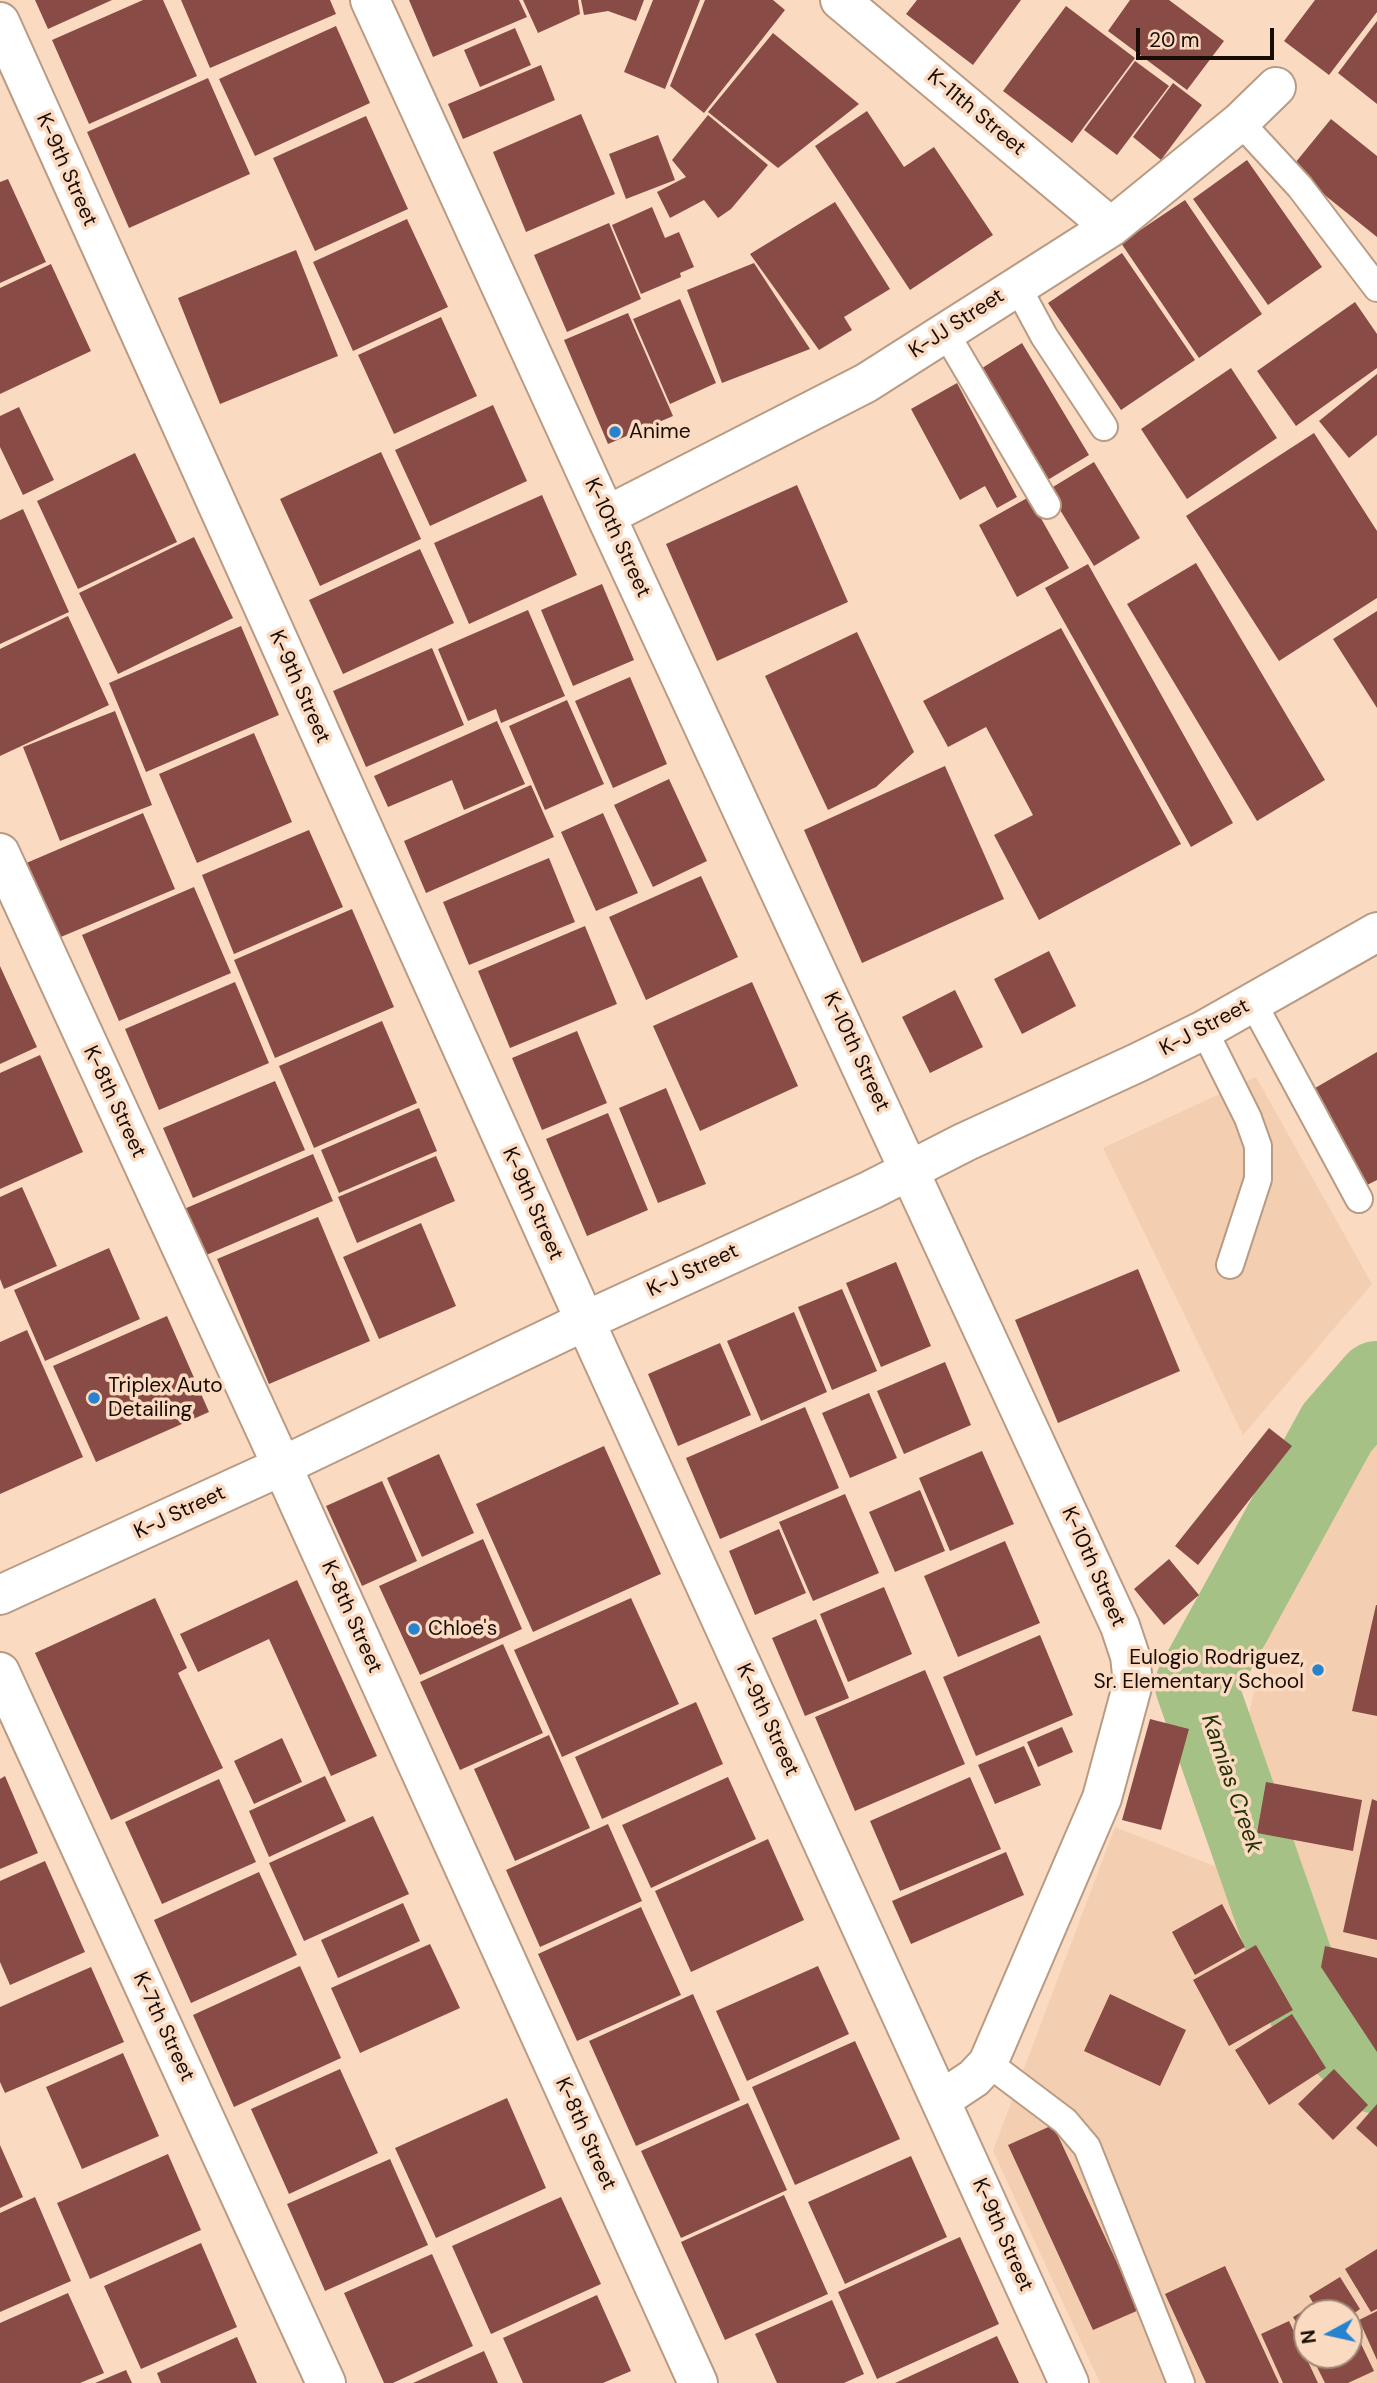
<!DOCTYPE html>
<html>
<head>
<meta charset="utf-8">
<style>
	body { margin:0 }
	#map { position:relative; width:1377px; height:2383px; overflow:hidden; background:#fbdac2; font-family:"DM Sans",sans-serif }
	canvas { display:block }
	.north { position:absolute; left:1293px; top:2299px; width:70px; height:70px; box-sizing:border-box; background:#fbdac2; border:2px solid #a08876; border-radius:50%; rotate:262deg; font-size:19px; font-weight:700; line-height:28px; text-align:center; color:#180d05 }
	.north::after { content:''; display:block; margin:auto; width:24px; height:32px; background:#2783d0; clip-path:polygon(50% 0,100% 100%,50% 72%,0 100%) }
	.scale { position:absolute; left:1136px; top:28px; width:138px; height:32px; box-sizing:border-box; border:4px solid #180d05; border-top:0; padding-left:9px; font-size:21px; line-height:24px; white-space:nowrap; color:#180d05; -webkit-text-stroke:5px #fbdac2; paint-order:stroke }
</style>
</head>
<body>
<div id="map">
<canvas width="1377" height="2383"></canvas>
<div class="north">N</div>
<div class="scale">20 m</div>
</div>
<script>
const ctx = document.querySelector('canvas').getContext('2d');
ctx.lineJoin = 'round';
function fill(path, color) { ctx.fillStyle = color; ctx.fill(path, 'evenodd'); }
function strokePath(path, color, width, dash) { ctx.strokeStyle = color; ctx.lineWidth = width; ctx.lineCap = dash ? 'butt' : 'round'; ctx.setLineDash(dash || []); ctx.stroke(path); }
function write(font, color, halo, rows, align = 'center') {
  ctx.font = font + ' "DM Sans",sans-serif'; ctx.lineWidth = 7; ctx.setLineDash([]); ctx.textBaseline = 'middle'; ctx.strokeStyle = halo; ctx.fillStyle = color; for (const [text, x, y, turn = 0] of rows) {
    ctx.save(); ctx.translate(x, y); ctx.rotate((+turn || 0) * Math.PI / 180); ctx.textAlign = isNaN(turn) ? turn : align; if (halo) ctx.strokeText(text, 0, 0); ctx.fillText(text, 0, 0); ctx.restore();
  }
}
const built = new Path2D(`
	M 1256,1077 L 1372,1284 L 1243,1435 L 1103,1148 Z
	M 1377,1442 L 1377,2060 L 1320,1998 L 1238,1762 L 1280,1578 Z
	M 1115,1827 L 1217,1867 L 1325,2051 L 1377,2101 L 1377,2383 L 1100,2383 L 993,2151 ZM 1307,2313 L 1349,2313 L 1349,2355 L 1307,2355 Z`);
const river = new Path2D(`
	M 1377,1382 L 1337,1428 L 1196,1685 L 1310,2012 L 1377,2073`);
const building = new Path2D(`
	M 35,0 L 112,0 L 48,29 Z
	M 143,0 L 163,0 L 197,76 L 89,124 L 52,40 Z
	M 181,0 L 330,0 L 336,14 L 210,68 Z
	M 409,0 L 519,0 L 527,17 L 433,57 Z
	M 523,0 L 578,0 L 580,14 L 538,33 Z
	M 581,0 L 644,0 L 636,21 L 608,11 L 584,15 Z
	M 653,0 L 700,0 L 665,89 L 624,72 Z
	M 705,0 L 773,0 L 785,10 L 704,113 L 670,86 Z
	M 917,0 L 1021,0 L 973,65 L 906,14 Z
	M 1130,0 L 1169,0 L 1224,41 L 1187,90 L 1108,31 Z
	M 1315,0 L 1377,0 L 1377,12 L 1329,75 L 1284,41 Z
	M 1066,6 L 1135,58 L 1072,143 L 1003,91 Z
	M 1377,21 L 1377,104 L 1338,73 Z
	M 336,26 L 370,103 L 255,156 L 219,79 Z
	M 515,28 L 531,65 L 480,87 L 464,50 Z
	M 773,33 L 859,104 L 778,168 L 708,112 Z
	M 1135,61 L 1169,86 L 1117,155 L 1084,130 Z
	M 541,65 L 555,100 L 463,139 L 448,104 Z
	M 208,78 L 250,174 L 129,228 L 87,132 Z
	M 1173,83 L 1202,105 L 1161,160 L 1133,137 Z
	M 867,111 L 904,167 L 934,147 L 993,235 L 910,290 L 815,146 Z
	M 581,114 L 615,194 L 526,232 L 493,152 Z
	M 708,115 L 768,165 L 731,209 L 718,218 L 704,200 L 670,218 L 657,192 L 686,177 L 672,160 Z
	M 366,116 L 408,209 L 315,251 L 273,158 Z
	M 1331,119 L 1377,156 L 1377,237 L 1291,168 Z
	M 658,135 L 675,180 L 626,199 L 609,154 Z
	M 1247,160 L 1322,267 L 1268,305 L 1193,199 Z
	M 8,179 L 46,262 L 0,283 L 0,182 Z
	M 1185,200 L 1262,314 L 1199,358 L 1121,243 Z
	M 835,202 L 890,289 L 844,317 L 852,330 L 819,350 L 750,254 Z
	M 652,207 L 665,238 L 679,232 L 694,267 L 680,273 L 681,277 L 641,294 L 612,225 Z
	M 407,219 L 448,307 L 353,351 L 313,262 Z
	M 609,223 L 641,299 L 567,332 L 534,255 Z
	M 296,250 L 338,356 L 220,404 L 178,298 Z
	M 1122,253 L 1195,360 L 1121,410 L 1048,303 Z
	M 754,263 L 810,349 L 722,383 L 687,290 Z
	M 51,264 L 91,351 L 0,394 L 0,288 Z
	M 680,299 L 716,383 L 670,404 L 633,319 Z
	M 1355,302 L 1377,334 L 1377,368 L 1296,426 L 1257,371 Z
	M 628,313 L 673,416 L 608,444 L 564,340 Z
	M 441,317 L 477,396 L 394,434 L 358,355 Z
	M 1022,343 L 1089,455 L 1046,481 L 979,370 Z
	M 1231,368 L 1277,438 L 1187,499 L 1141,429 Z
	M 1377,374 L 1377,435 L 1349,458 L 1319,421 Z
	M 957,383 L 1017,497 L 997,508 L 985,486 L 960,500 L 911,409 Z
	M 493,405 L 527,481 L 430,526 L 395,450 Z
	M 19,407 L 54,480 L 23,495 L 0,447 L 0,416 Z
	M 1314,433 L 1377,531 L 1377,598 L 1279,661 L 1186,516 Z
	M 381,452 L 421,539 L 320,586 L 280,499 Z
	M 135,453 L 177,542 L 78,589 L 37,501 Z
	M 1094,462 L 1140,538 L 1094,566 L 1048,490 Z
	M 797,485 L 848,602 L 717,661 L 666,544 Z
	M 542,495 L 577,575 L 469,624 L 434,543 Z
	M 1029,497 L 1069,568 L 1017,597 L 979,525 Z
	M 23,509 L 69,612 L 0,644 L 0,520 Z
	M 194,537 L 233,618 L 118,674 L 79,593 Z
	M 420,549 L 454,623 L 343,674 L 309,600 Z
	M 1196,563 L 1325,780 L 1257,821 L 1127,604 Z
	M 1088,564 L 1233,823 L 1191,847 L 1045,588 Z
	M 602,584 L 634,660 L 573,686 L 541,610 Z
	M 528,610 L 565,696 L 501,723 L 496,709 L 468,721 L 438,649 Z
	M 1377,611 L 1377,708 L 1333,639 Z
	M 68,616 L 109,705 L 0,756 L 0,649 Z
	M 241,626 L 279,715 L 146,772 L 109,683 Z
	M 1061,628 L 1181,844 L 1039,920 L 994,835 L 1033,815 L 986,727 L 948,747 L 923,701 Z
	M 857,632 L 914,752 L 876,787 L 828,810 L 765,676 Z
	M 432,648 L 464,725 L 366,767 L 333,691 Z
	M 630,677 L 667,764 L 613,788 L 575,701 Z
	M 567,700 L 604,784 L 545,810 L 509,726 Z
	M 115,711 L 152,805 L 60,841 L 23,747 Z
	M 497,721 L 525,784 L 464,810 L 452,780 L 388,807 L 374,776 Z
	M 254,733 L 292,822 L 197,863 L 159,774 Z
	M 945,766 L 1004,899 L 862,963 L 804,830 Z
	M 669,779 L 707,861 L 653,887 L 614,805 Z
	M 531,785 L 554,837 L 426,893 L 404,841 Z
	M 143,813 L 175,889 L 56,939 L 24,864 Z
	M 603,813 L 638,893 L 596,911 L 561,832 Z
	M 309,830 L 343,907 L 234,954 L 202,875 Z
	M 549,858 L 575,922 L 469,965 L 443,902 Z
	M 701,876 L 738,957 L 646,1000 L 609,917 Z
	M 194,887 L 231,973 L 119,1021 L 82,935 Z
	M 352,909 L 394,1007 L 275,1058 L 234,960 Z
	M 585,926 L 617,1004 L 510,1048 L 478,971 Z
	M 1049,951 L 1076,1006 L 1022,1034 L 994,979 Z
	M 0,966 L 37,1047 L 0,1064 Z
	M 235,982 L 269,1063 L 159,1110 L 125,1029 Z
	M 752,982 L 798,1086 L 700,1131 L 653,1026 Z
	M 955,990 L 983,1047 L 930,1073 L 902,1017 Z
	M 382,1021 L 417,1103 L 314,1148 L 279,1066 Z
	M 577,1031 L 607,1103 L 542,1130 L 512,1058 Z
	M 1377,1052 L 1377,1180 L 1363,1187 L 1310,1091 Z
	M 40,1055 L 83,1152 L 0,1189 L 0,1073 Z
	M 275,1081 L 305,1150 L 193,1198 L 163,1128 Z
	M 666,1088 L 706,1184 L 658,1203 L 619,1108 Z
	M 419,1108 L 437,1151 L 339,1193 L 321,1150 Z
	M 608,1113 L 648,1210 L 587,1236 L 546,1139 Z
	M 313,1154 L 333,1201 L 204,1256 L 184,1209 Z
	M 436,1156 L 455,1201 L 357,1243 L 338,1197 Z
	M 22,1187 L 57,1266 L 4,1289 L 0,1279 L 0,1197 Z
	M 318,1217 L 370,1341 L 269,1384 L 217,1259 Z
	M 421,1223 L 456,1306 L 379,1339 L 343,1257 Z
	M 109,1248 L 140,1319 L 45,1361 L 14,1290 Z
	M 896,1262 L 931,1346 L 881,1367 L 846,1283 Z
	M 1138,1269 L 1180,1371 L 1058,1423 L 1015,1320 Z
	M 842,1289 L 877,1371 L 832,1390 L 798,1307 Z
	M 794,1312 L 827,1392 L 761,1421 L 727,1341 Z
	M 167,1316 L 209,1412 L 96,1462 L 53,1366 Z
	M 27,1330 L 83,1457 L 0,1494 L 0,1342 Z
	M 720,1343 L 751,1415 L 678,1446 L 648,1374 Z
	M 945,1362 L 971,1425 L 904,1454 L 877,1391 Z
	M 869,1393 L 897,1458 L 850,1478 L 822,1413 Z
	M 805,1407 L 839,1488 L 720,1539 L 686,1458 Z
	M 1269,1428 L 1292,1446 L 1198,1565 L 1175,1546 Z
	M 604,1446 L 661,1574 L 533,1632 L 476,1504 Z
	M 982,1451 L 1014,1524 L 950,1551 L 919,1478 Z
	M 439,1454 L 474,1533 L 422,1557 L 387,1478 Z
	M 382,1481 L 417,1561 L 362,1586 L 326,1506 Z
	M 920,1490 L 945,1551 L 895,1572 L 869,1512 Z
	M 845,1494 L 879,1573 L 813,1601 L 779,1522 Z
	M 779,1529 L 806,1593 L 755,1615 L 729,1551 Z
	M 483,1539 L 522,1629 L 420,1675 L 379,1586 Z
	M 1005,1541 L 1040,1623 L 958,1657 L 924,1576 Z
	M 1169,1559 L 1199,1595 L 1164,1625 L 1134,1589 Z
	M 297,1580 L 377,1756 L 331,1776 L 269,1639 L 198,1672 L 180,1634 Z
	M 884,1587 L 912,1654 L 848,1682 L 820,1614 Z
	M 155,1598 L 187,1668 L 178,1673 L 223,1768 L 111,1820 L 35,1653 Z
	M 631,1598 L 679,1704 L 562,1757 L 514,1650 Z
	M 1376,1605 L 1377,1605 L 1377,1716 L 1352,1711 Z
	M 816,1619 L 849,1698 L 805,1716 L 772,1638 Z
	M 1040,1635 L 1073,1715 L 976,1756 L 943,1677 Z
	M 503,1644 L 543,1733 L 460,1770 L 420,1682 Z
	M 925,1670 L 965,1764 L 855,1811 L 815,1717 Z
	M 696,1702 L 723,1764 L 602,1819 L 575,1757 Z
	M 1150,1719 L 1189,1729 L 1161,1830 L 1122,1820 Z
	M 1062,1727 L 1073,1752 L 1038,1767 L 1027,1742 Z
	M 549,1735 L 590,1828 L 515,1861 L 474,1769 Z
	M 282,1738 L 302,1782 L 254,1804 L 234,1761 Z
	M 1024,1746 L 1041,1785 L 995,1804 L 978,1765 Z
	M 5,1776 L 38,1853 L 0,1869 L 0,1779 Z
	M 325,1776 L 346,1821 L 269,1857 L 249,1811 Z
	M 728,1777 L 756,1839 L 651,1888 L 622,1825 Z
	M 970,1777 L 1001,1849 L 900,1891 L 870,1821 Z
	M 219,1779 L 256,1862 L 162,1904 L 125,1822 Z
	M 1266,1782 L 1362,1800 L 1353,1851 L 1257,1833 Z
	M 1372,1799 L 1377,1801 L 1377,1940 L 1343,1932 Z
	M 373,1816 L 409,1894 L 304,1941 L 269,1863 Z
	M 608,1824 L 642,1901 L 540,1947 L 506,1870 Z
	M 768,1839 L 804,1920 L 691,1972 L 655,1891 Z
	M 1006,1852 L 1024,1895 L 911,1944 L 892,1901 Z
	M 45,1861 L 85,1952 L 10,1985 L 0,1962 L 0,1881 Z
	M 259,1872 L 297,1955 L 191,2003 L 154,1920 Z
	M 403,1903 L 420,1941 L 338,1978 L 321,1940 Z
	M 1222,1904 L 1245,1947 L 1195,1975 L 1172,1932 Z
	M 641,1907 L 681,1995 L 577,2041 L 538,1954 Z
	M 430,1944 L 460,2008 L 360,2053 L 331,1988 Z
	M 1256,1945 L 1293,2010 L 1229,2046 L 1193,1980 Z
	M 1325,1946 L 1377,1958 L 1377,2052 L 1321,1967 Z
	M 300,1966 L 341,2058 L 234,2107 L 193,2015 Z
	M 818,1966 L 849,2034 L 747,2081 L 716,2011 Z
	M 91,1967 L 124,2042 L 5,2093 L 0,2082 L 0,2007 Z
	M 693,1994 L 740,2100 L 636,2146 L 589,2041 Z
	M 1110,1994 L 1186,2030 L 1160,2086 L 1084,2051 Z
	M 1292,2014 L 1326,2068 L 1269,2105 L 1235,2050 Z
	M 855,2041 L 900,2139 L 795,2185 L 752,2087 Z
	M 123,2053 L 159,2136 L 82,2169 L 46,2087 Z
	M 340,2069 L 378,2153 L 289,2194 L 251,2109 Z
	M 1334,2069 L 1368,2105 L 1333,2140 L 1298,2104 Z
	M 507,2098 L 546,2188 L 436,2238 L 395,2148 Z
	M 748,2103 L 787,2190 L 681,2238 L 641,2151 Z
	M 1377,2104 L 1377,2147 L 1356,2128 Z
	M 1053,2125 L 1139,2310 L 1093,2330 L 1008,2145 Z
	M 0,2145 L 23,2197 L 0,2208 Z
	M 168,2154 L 201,2230 L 90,2279 L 57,2203 Z
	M 911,2156 L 947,2237 L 845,2284 L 808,2202 Z
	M 390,2159 L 428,2245 L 325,2291 L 287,2204 Z
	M 784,2195 L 828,2294 L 725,2340 L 681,2242 Z
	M 35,2197 L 71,2281 L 0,2312 L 0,2213 Z
	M 561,2197 L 601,2284 L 491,2334 L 452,2246 Z
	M 960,2237 L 999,2324 L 877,2379 L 838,2292 Z
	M 201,2243 L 237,2327 L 141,2369 L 104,2286 Z
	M 1377,2249 L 1377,2309 L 1371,2312 L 1345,2269 Z
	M 432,2254 L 473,2346 L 393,2383 L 384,2383 L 344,2293 Z
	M 1225,2266 L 1279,2383 L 1206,2383 L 1165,2294 Z
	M 1340,2277 L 1360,2309 L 1349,2317 L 1349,2313 L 1319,2313 L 1309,2296 Z
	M 68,2293 L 104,2373 L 80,2383 L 0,2383 L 0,2323 Z
	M 597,2295 L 631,2371 L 603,2383 L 523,2383 L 503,2338 Z
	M 832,2300 L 864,2374 L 844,2383 L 777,2383 L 755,2334 Z
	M 1308,2308 L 1312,2313 L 1307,2313 L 1307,2340 L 1293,2317 Z
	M 1377,2311 L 1377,2360 L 1359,2320 Z
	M 1289,2321 L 1318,2383 L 1283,2383 L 1261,2334 Z
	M 1352,2325 L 1374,2371 L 1348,2383 L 1325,2383 L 1311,2355 L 1349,2355 L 1349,2326 Z
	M 997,2336 L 1019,2383 L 895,2383 Z
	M 237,2337 L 257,2383 L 161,2383 L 157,2373 Z
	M 484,2351 L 498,2383 L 413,2383 Z
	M 126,2370 L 132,2383 L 95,2383 Z`);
const lane = new Path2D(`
	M 1240,122 L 1300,187 L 1377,288
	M 1017,286 L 1044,336 L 1104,427
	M 945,332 L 1047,505
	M 1253,1003 L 1359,1199
	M 1204,1030 L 1248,1118 L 1258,1146 L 1258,1179 L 1230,1265
	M 988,2063 L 1065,2121 L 1087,2147 L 1181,2383`);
const street = new Path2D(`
	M 370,0 L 606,516 L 1120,1626 L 1130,1656 L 1133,1683 L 1102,1798 L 988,2063 L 974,2078 L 941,2100
	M 840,0 L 1111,227
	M 0,22 L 585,1321 L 1069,2383
	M 606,516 L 866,383 L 1111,227 L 1240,122 L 1276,87
	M 0,853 L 282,1466 L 698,2383
	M 0,1672 L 326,2383`);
const secondary = new Path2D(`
	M 0,1595 L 282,1466 L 585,1321 L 871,1190 L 965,1142 L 1137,1063 L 1204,1030 L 1377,932`);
const markers = [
	[615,432,7,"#2783d0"],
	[94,1398,7,"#2783d0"],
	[414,1629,7,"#2783d0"],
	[1318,1670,7,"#2783d0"]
];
const streetNames = [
	["K-11th Street",976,113,40],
	["K-9th Street",66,170,66],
	["K-JJ Street",957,324,-33],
	["K-10th Street",617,538,65],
	["K-9th Street",299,687,66],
	["K-J Street",1205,1028,-28],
	["K-10th Street",856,1052,65],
	["K-8th Street",114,1102,65],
	["K-9th Street",532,1204,66],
	["K-J Street",693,1271,-25],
	["K-J Street",180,1513,-25],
	["K-10th Street",1093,1567,66],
	["K-8th Street",351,1617,66],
	["K-9th Street",767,1720,65],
	["K-7th Street",163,2027,65],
	["K-8th Street",585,2134,66],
	["K-9th Street",1002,2235,66]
];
const poiNames = [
	["Anime",629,432],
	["Triplex Auto",108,1386],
	["Detailing",108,1410],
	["Chloe's",428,1629],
	["Eulogio Rodriguez,",1304,1658,"right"],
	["Sr. Elementary School",1304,1682,"right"]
];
const waterNames = [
	["Kamias Creek",1231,1784,71]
];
fill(built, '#f4ceb0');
strokePath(river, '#a6c186', 82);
fill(building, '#894b46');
strokePath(lane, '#b99b83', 30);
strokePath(street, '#b99b83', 42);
strokePath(secondary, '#b99b83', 42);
strokePath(lane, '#fff', 26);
strokePath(street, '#fff', 38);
strokePath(secondary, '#fff', 38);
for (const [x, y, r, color] of markers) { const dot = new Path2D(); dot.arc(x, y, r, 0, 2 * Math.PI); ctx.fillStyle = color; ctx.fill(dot); strokePath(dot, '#fbdac2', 2.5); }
write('21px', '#180d05', '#fbdac2', streetNames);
write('21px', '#180d05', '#fbdac2', poiNames, 'left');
write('italic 23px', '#233307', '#fbdac2', waterNames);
</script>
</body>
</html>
